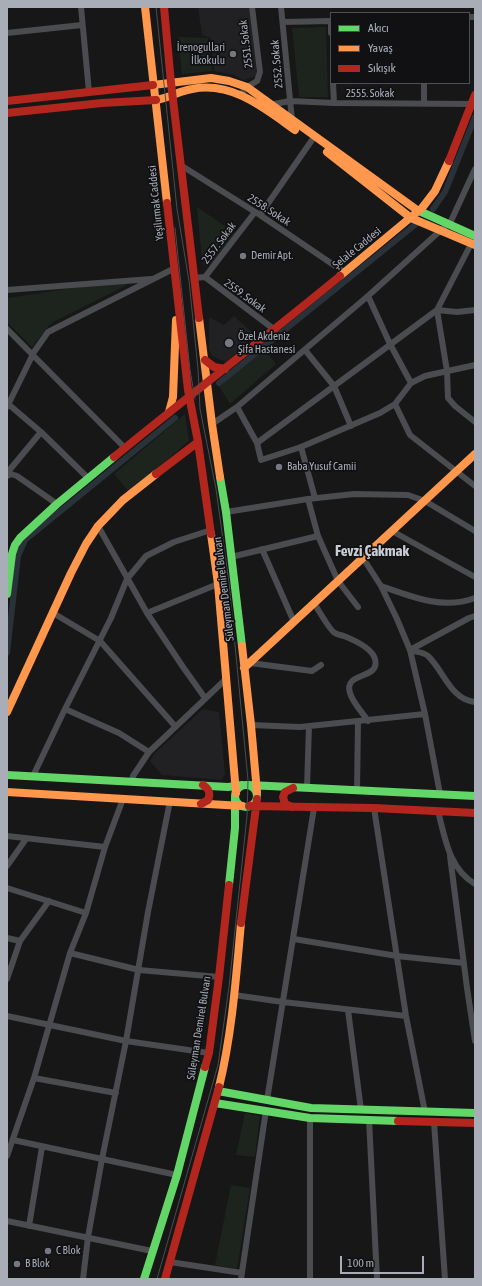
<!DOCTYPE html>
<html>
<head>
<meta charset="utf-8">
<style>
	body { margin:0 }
	#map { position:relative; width:482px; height:1286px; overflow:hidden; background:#171717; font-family:"Asap Condensed",sans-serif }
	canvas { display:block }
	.frame { position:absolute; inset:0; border:8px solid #a8adb8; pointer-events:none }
	.legend { position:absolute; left:330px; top:12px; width:140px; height:72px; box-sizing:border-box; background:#111113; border:1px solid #4d4f55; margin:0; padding:5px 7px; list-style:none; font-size:12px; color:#a8adb8 }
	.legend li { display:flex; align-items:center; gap:8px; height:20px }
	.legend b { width:20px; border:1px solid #4d4f55 }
	.scale { position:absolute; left:340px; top:1256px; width:84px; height:18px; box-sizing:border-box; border:2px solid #a8adb8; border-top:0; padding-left:5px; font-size:12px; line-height:14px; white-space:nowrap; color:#a8adb8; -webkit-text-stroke:3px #111113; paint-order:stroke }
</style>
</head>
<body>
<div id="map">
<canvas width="482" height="1286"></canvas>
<div class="frame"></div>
<ul class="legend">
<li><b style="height:5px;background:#63d668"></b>Akıcı</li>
<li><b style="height:5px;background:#ff974d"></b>Yavaş</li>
<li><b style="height:5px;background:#b3261e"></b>Sıkışık</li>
</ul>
<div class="scale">100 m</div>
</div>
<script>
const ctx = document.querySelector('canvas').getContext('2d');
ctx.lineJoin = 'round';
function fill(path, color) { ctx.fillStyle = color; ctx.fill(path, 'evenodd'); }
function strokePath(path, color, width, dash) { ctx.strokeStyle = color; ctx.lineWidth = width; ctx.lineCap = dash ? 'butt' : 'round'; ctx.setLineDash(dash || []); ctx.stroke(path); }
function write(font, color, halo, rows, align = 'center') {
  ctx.font = font + ' "Asap Condensed",sans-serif'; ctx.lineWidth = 3.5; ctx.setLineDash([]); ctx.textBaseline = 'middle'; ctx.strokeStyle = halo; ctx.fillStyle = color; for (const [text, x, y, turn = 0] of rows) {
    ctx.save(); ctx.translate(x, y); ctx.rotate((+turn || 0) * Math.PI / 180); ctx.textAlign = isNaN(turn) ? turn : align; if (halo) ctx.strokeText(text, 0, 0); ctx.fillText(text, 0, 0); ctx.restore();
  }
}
const built = new Path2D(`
	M 198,7 L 249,7 L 257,76 L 243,80 L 234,75 L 214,71 L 211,38 L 202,35 Z
	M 234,316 L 256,336 L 226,362 L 212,356 L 209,349 L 209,317 L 224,325 Z
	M 203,709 L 219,712 L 225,774 L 222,780 L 162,775 L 150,761 L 155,753 Z`);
const green = new Path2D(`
	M 326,27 L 328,97 L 299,97 L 292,28 Z
	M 178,37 L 208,38 L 212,71 L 182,74 Z
	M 197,207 L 235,233 L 213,265 L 204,265 L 202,261 Z
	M 124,280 L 127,285 L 53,322 L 46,329 L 32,347 L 7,322 L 8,298 Z
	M 264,349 L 276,364 L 230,404 L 219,386 Z
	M 185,414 L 189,441 L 129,492 L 114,474 Z
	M 245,1113 L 260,1116 L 255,1157 L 236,1155 Z
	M 231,1185 L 250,1188 L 237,1269 L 215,1265 Z`);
const canal = new Path2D(`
	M 433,209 L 445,192 L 475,117
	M 219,383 L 416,224
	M 7,653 L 18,556 L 25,540 L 175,418`);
const street = new Path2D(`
	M 81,7 L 89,92
	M 281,7 L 292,120
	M 469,17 L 475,17
	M 331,21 L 331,33
	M 283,22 L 331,21
	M 7,33 L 82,25
	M 333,83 L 334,103
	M 424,83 L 424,104
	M 242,95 L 244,89 L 257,81 L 260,72 L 252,7
	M 269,105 L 290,101 L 334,103 L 471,104
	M 182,166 L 260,215 L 344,272
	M 260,215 L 312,140
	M 205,277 L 275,330
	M 194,278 L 205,277 L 255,212
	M 7,290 L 151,279
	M 368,296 L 390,344 L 411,383
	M 475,310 L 457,312 L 437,310 L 447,371 L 448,398 L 455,406 L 475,422
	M 7,329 L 125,448
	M 305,350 L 334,386 L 351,426
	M 7,403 L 41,432 L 88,478
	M 395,404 L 410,435 L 475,486
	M 7,407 L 34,352 L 48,332 L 175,268
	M 237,407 L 257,443 L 261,460 L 301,447 L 380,413 L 395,404 L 411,383 L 425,376 L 475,365
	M 212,424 L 237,407 L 368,296 L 451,221 L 475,169
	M 257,443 L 437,310 L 471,244
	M 301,447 L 315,498
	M 7,473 L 41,432
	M 7,476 L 11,474 L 17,476 L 57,504
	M 308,499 L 318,536 L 338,581 L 358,607
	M 226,512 L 308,499 L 354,494 L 408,495 L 425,501 L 475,531
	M 98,526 L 147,613 L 183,667 L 205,698
	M 392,531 L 475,577
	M 262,549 L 294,622
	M 231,557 L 318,536
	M 363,558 L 381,586 L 397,619 L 410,650 L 425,714 L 440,794
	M 381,586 C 412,597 443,610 475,598
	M 314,603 C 318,609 330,631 335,633 C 338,635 341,635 344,636 C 354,640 372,648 375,659 C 381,680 343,671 350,693 C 353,703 362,712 368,721
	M 53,613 L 100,641 L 175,726
	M 147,613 L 218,584
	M 410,650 C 415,652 424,652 428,656 C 444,671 450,699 475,702
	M 410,650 L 469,618 L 475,616
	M 250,663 L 312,671 L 321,665
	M 65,709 L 119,733 L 149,752
	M 251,725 L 300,727 L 425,714
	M 33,776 L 65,709 L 111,618 L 127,579 L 146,556 L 174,542 L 211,530
	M 132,782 L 133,776 L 149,752 L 227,678
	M 307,788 L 309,726
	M 357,790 L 358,722
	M 374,808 L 406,1016 L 425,1112
	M 438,811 C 445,838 449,869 475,884
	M 7,836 L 105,847
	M 450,856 L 467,988 L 475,1041
	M 7,866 L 26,839
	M 7,888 L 86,913
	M 7,938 L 20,941
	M 294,939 L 397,956 L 464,963
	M 70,953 L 139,970 L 219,977
	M 7,979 L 20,941 L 49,901
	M 234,995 L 283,1002 L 406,1016
	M 348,1010 L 361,1110
	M 7,1016 L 126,1041 L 209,1053
	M 34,1078 L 116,1093
	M 267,1100 L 314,808
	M 369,1119 L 377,1279
	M 434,1122 L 445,1279
	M 13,1140 L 177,1175
	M 7,1156 L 34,1078 L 70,953 L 86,913 L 105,847 L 123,799
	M 7,1221 L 152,1251
	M 29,1226 L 42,1147
	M 170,1262 L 242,1273
	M 83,1279 L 88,1237 L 102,1159 L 126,1041 L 148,912 L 170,801
	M 241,1279 L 266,1110
	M 310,1279 L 310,1118`);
const fast = new Path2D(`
	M 417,210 L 475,236
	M 220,477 L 226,512 L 242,646
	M 7,594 L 12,554 L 15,545 L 20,538 L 57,504 L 114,457
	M 7,775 L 228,787 L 242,785
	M 249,785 L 475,796
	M235 796a11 11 0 1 1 22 0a11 11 0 1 1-22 0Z
	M 229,885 L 235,828 L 235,797
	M 218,1091 L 311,1108 L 475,1113
	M 215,1103 L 310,1118 L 398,1121
	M 144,1279 L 177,1175 L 205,1067`);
const slow = new Path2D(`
	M 145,7 L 167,203
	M 153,85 L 211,78 L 229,81 L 247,87 L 417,210
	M 156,100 C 169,98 179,91 192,89 C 232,81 264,108 295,130
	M 327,152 L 411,218 L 475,245
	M 340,276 L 422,208 L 435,191 L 449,161
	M 199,318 L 212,424 L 220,477
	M 169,412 L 173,397 L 176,320
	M 211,534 L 218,584 L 236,793
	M 242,646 L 251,725 L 257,792
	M 244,668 L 475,454
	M 7,712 L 71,573 L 86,544 L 98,526 L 123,500 L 156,474
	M 7,792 L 242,806
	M 219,1087 C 232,1034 236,978 241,923`);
const jam = new Path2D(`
	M 164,7 L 171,83 L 199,318
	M 7,101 L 153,85
	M 7,113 L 102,103 L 156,100
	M 449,161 L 475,95
	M 167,203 L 188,390 L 198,442 L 211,534
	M 205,360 L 214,367 L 225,369
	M 114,457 C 188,396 265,338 340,276
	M 156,474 L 198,442
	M 201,804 L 208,800 C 211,793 209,789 203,785
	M 249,806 L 374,808 L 475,813
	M 292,807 L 285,804 L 283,797 L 285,792 L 293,788
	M 241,923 L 257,799
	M 205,1067 L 209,1053 L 219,977 L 229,885
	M 398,1121 L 475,1123
	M 165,1279 L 219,1087`);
const tram = new Path2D(`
	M 156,7 L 177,209 L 189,281 L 198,369 L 200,409 L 216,489 L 229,583 L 248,780 L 247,816 L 229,987 L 218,1065 L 157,1279
	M 175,228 L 190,370 L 195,399`);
const markers = [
	[233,54,4,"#757880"],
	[243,256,4,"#757880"],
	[229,343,5,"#757880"],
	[279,467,4,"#757880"],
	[48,1251,4,"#757880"],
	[17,1264,4,"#757880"]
];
const streetNames = [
	["2551. Sokak",246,44,-97],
	["2552. Sokak",277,64,-95],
	["2555. Sokak",370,94],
	["Yeşilırmak Caddesi",156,203,-96],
	["2558. Sokak",269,210,33],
	["2557. Sokak",219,243,-53],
	["Şelale Caddesi",357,248,-39],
	["2559. Sokak",245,296,36],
	["Süleyman Demirel Bulvarı",224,589,-97],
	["Süleyman Demirel Bulvarı",199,1028,-81]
];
const poiNames = [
	["İrenogullari",225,48,"right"],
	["İlkokulu",225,61,"right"],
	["Demir Apt.",251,256],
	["Özel Akdeniz",238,337],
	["Şifa Hastanesi",238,350],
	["Baba Yusuf Camii",287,467],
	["C Blok",56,1251],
	["B Blok",25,1264]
];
const districtNames = [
	["Fevzi Çakmak",372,551]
];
fill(built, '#212123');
fill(green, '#1d241e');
strokePath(canal, '#2a3239', 6);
strokePath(street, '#4b4c50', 6);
strokePath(fast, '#63d668', 8);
strokePath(slow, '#ff974d', 8);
strokePath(jam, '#b3261e', 8);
strokePath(tram, '#4b4c4f', 1);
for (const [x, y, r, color] of markers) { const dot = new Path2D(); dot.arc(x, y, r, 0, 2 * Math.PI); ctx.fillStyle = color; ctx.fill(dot); strokePath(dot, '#111113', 1.5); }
write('11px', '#a8adb8', '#111113', streetNames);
write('11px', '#a8adb8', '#111113', poiNames, 'left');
write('bold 15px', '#c9ccd4', '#111113', districtNames);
</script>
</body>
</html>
